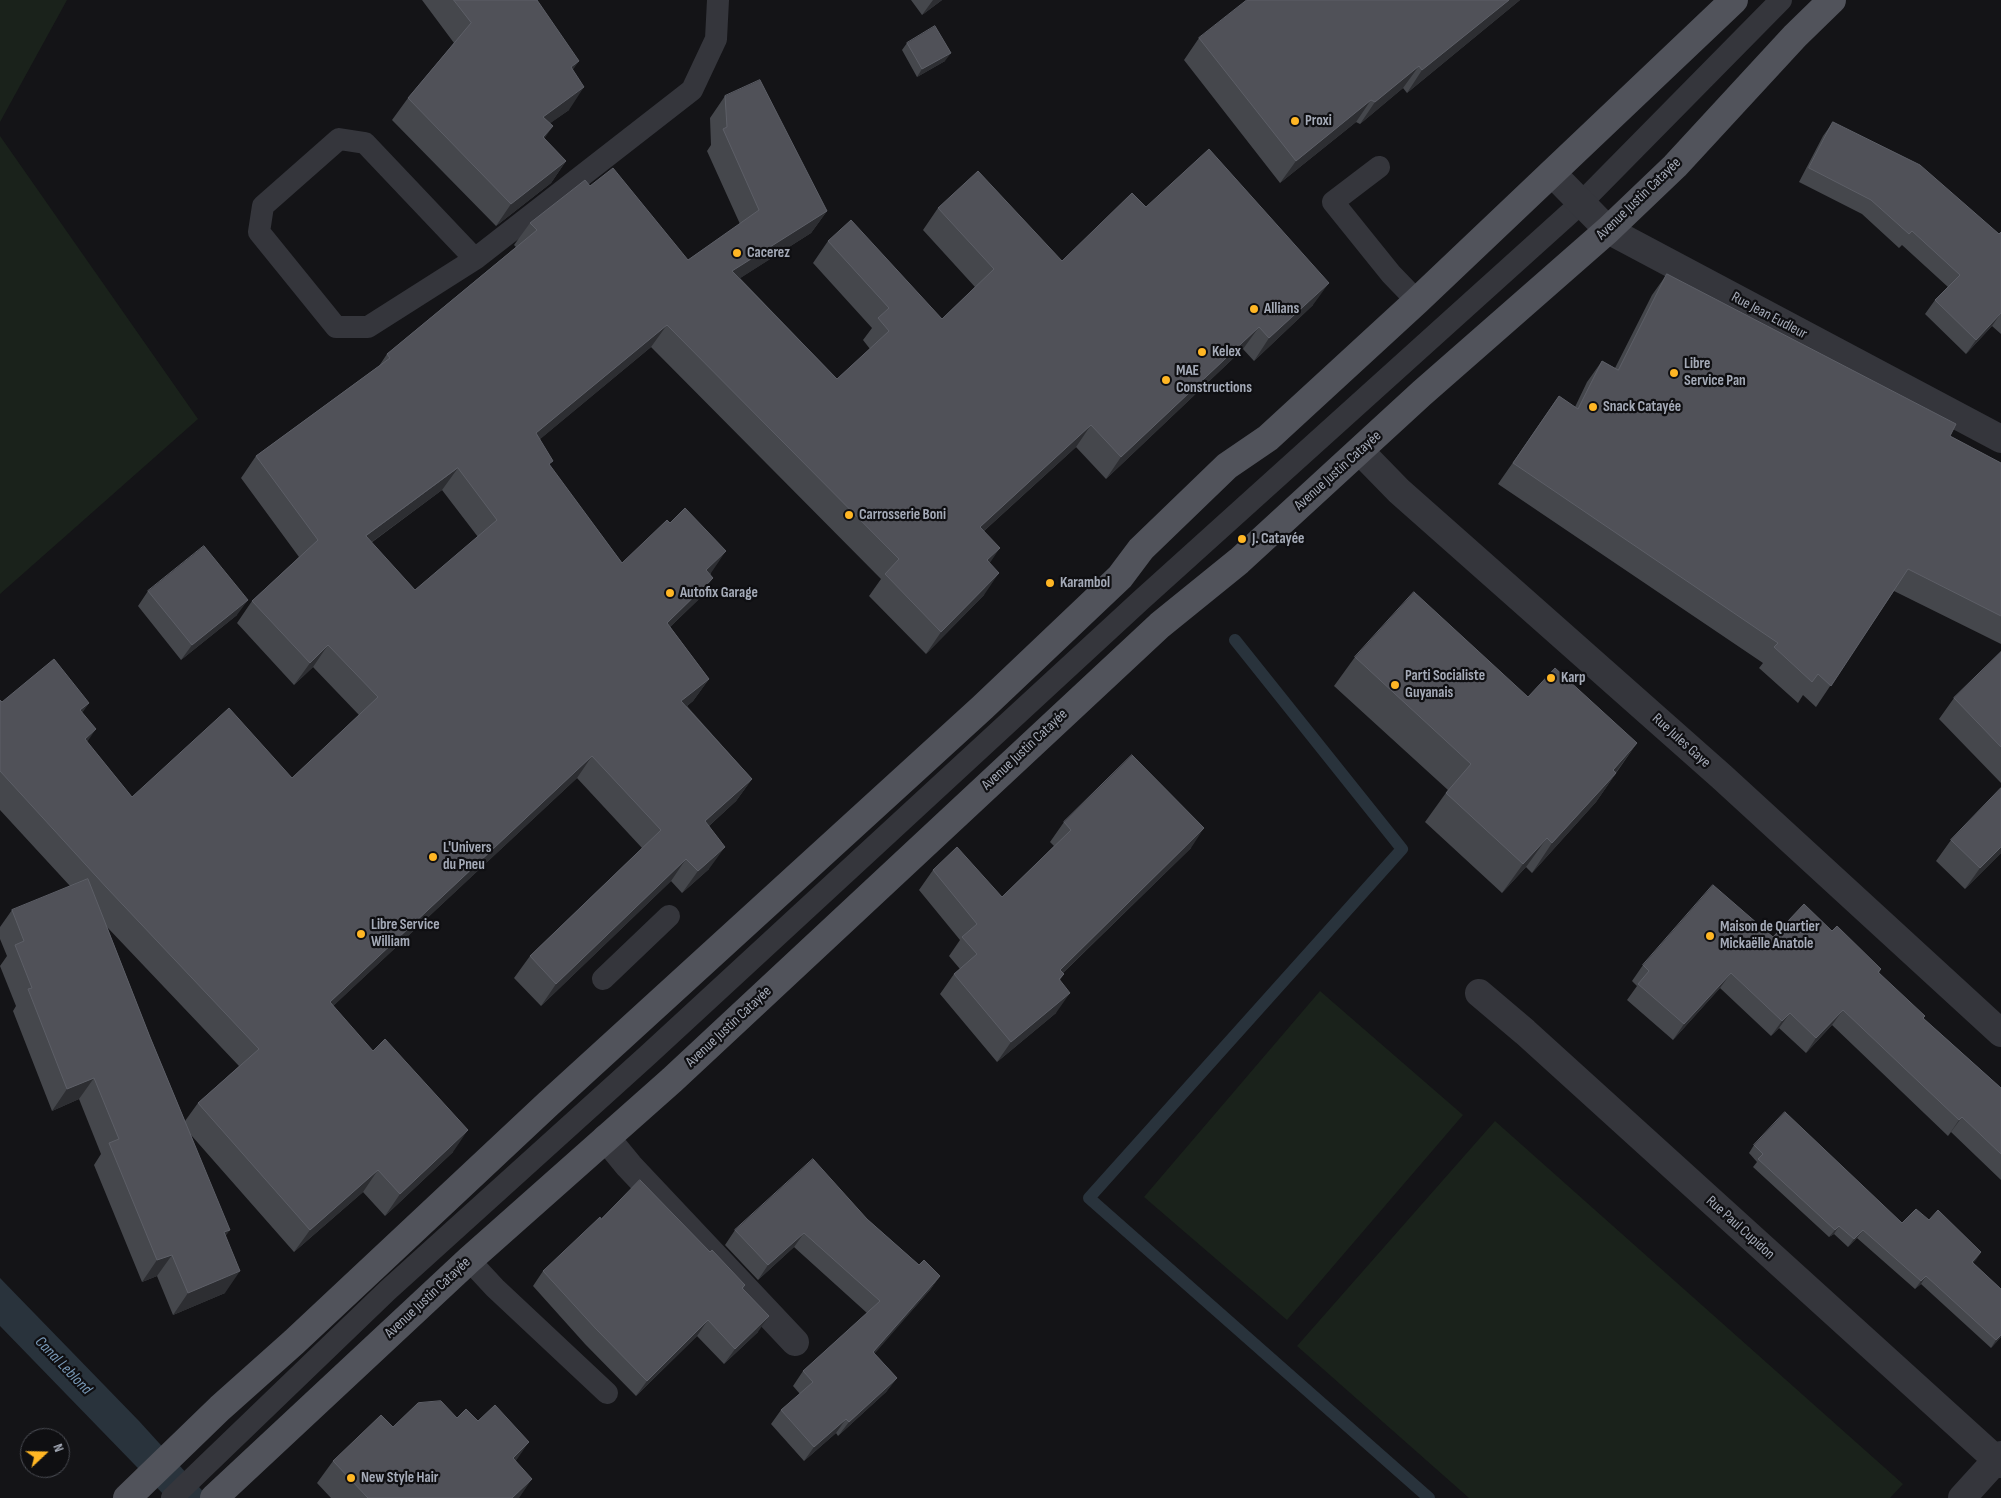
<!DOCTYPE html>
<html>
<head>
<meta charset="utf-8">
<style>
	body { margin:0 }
	#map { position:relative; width:2001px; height:1498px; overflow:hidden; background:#141417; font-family:"Sofia Sans Condensed",sans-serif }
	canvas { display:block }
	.north { position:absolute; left:20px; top:1428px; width:50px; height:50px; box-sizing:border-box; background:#0f0f12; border:1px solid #4b4d54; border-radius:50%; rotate:69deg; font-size:14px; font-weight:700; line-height:20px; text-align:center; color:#a5abb8 }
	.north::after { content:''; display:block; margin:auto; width:18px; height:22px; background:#ffb624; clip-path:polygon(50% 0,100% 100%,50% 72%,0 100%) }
</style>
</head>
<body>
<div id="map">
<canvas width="2001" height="1498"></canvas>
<div class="north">N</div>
</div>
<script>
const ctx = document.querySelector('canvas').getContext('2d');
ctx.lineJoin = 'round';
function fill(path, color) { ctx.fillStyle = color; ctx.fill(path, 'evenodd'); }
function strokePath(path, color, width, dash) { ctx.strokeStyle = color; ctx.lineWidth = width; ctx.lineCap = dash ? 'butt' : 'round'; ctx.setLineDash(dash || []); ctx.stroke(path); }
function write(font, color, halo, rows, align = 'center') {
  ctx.font = font + ' "Sofia Sans Condensed",sans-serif'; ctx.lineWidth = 4.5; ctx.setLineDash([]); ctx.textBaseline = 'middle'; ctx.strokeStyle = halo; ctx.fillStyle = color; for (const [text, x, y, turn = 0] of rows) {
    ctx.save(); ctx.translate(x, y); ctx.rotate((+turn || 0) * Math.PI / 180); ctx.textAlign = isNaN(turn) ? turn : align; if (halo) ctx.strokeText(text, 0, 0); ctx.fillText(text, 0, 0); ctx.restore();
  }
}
const green = new Path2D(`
	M 0,0 L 67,0 L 0,122 Z
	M 0,136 L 198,419 L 0,594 Z
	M 1320,991 L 1463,1115 L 1287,1320 L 1144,1197 Z
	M 1495,1121 L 1903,1484 L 1890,1498 L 1469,1498 L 1297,1346 Z`);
const water = new Path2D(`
	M 0,1278 L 139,1421 L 209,1498 L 167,1498 L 0,1326 Z`);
const stream = new Path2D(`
	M 1235,640 L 1402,849 L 1089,1198 L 1429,1498`);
const lane = new Path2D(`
	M 1379,167 L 1333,202 L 1391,274 L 1417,301
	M 475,259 L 365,143 L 339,139 L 263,206 L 259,232 L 336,327 L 368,327 L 475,259 L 692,90 L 716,39 L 718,0
	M 603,979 L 669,916
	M 469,1260 L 495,1288 L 607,1393
	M 172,1498 L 388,1290 L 649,1054 L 1140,601 L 1580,204 L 1781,0`);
const street = new Path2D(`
	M 1552,173 L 1608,230 L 2001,439
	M 1360,451 L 1399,491 L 1722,777 L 2001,1033
	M 1479,993 L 1525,1032 L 2001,1464
	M 606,1138 L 629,1166 L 795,1342
	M 1962,1498 L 2001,1455`);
const primary = new Path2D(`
	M 127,1498 L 220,1408 L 294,1342 L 548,1104 L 983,707 L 1120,577 L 1141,549 L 1227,466 L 1268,438 L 1417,301 L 1734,0
	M 214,1498 L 469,1260 L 672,1080 L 1160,625 L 1239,561 L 1422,393 L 1608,230 L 1675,166 L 1795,36 L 1832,0`);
const wall = new Path2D(`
	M 422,0 L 537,0 L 573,70 L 569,110 L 550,123 L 544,138 L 566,161 L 551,183 L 496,226 L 392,120 L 408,98 L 454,43 Z
	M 911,0 L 942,0 L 922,15 Z
	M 1247,0 L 1520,0 L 1407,93 L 1403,88 L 1360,124 L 1356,122 L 1280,183 L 1184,60 L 1199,38 Z
	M 907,43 L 945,61 L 917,77 L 902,50 Z
	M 725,96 L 827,211 L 811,233 L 740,278 L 837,379 L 870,349 L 863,340 L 872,328 L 813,263 L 828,241 L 942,319 L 975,287 L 923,230 L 938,208 L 1062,261 L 1146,207 L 1313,305 L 1254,361 L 1243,349 L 1106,479 L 1076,447 L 984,531 L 989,563 L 984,595 L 926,654 L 869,596 L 881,579 L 651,347 L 540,439 L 550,466 L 622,563 L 711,573 L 698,600 L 670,627 L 709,679 L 693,701 L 687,706 L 752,779 L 736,801 L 709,826 L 709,869 L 682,893 L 671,881 L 541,1006 L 514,978 L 530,956 L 642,848 L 577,778 L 333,1006 L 453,1152 L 385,1216 L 363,1192 L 294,1252 L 191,1135 L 226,1237 L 225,1293 L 173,1315 L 157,1276 L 142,1282 L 94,1165 L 101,1154 L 79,1099 L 52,1111 L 13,1011 L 16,1006 L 0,966 L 7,956 L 0,939 L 0,927 L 12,910 L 70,886 L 0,810 L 0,700 L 2,702 L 89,703 L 82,712 L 87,742 L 132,797 L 292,778 L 359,715 L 313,667 L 294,685 L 237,623 L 252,601 L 299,557 L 241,478 L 256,456 L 379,366 L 387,354 L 516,247 L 514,245 L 530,223 L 590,186 L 688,260 L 740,224 L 707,151 L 711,145 L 710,118 ZM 442,490 L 478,537 L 415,590 L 371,543 ZM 107,927 L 239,1066 L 198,1103 L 185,1121 L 150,1037 Z
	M 1833,122 L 1999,234 L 2001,232 L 2001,334 L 1992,326 L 1966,354 L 1925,314 L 1935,300 L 1948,287 L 1902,245 L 1899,248 L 1862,214 L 1799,182 L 1823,136 Z
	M 1667,274 L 1950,436 L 2001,463 L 2001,644 L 1894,591 L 1816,707 L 1803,695 L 1798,703 L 1759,668 L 1763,663 L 1498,484 L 1559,396 L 1575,407 L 1587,382 L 1602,361 L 1615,368 L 1652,295 Z
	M 148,591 L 237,615 L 181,660 L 138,606 Z
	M 2001,652 L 2001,783 L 1939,719 L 1954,698 Z
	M 1355,657 L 1528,697 L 1637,743 L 1596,802 L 1532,873 L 1526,867 L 1502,893 L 1425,822 L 1448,790 L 1334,686 Z
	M 2001,788 L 2001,853 L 1965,889 L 1936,861 L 1951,840 Z
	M 1064,822 L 1191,848 L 1063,973 L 1064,974 L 1060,980 L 1056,1013 L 997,1062 L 940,994 L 954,974 L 960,969 L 949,956 L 960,940 L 919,890 L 933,870 L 1002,897 L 1054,846 L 1050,842 Z
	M 1832,931 L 1881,969 L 1879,973 L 1923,1018 L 2001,1088 L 2001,1180 L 1951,1132 L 1948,1136 L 1832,1025 L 1806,1053 L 1779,1028 L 1771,1036 L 1720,988 L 1673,1040 L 1627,1000 L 1637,986 L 1632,981 L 1643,965 L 1773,937 Z
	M 1754,1145 L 1902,1223 L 1929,1220 L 1981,1252 L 1973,1263 L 2001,1289 L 2001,1337 L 1991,1348 L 1921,1284 L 1915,1289 L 1857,1238 L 1848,1247 L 1834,1234 L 1829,1237 L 1753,1167 L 1757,1162 L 1749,1153 Z
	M 601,1219 L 710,1252 L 745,1285 L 743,1289 L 758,1332 L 724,1364 L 697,1336 L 636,1396 L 585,1344 L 533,1286 L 543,1271 Z
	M 867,1219 L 919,1265 L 940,1276 L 930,1290 L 874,1353 L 897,1378 L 886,1392 L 838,1436 L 836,1433 L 804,1461 L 771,1424 L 781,1410 L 800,1394 L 793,1386 L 803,1371 L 867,1313 L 794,1247 L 758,1280 L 725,1245 L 735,1230 Z
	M 457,1418 L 516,1461 L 519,1498 L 331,1498 L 317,1483 L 333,1461 L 393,1427 Z`);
const shadedWall = new Path2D(`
	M 933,0 L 942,0 L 922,15 Z
	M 1509,0 L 1520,0 L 1407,93 L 1422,70 Z
	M 951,53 L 945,61 L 917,77 L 922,69 Z
	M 579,61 L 563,84 L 571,67 Z
	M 1419,66 L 1403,88 L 1360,124 L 1375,102 Z
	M 584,87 L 569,110 L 528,139 L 543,117 Z
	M 1371,100 L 1356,122 L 1280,183 L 1296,161 Z
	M 553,126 L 538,148 L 543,137 Z
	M 566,161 L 551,183 L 496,226 L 511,204 Z
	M 827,211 L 811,233 L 717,293 L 732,271 Z
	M 1329,283 L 1313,305 L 1254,361 L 1269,338 Z
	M 2001,313 L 1992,326 L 1966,354 L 1976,340 Z
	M 667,325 L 651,347 L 521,455 L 536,433 Z
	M 1259,327 L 1243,349 L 1106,479 L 1121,457 Z
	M 1091,425 L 1076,447 L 964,549 L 980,527 Z
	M 458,468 L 442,490 L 350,558 L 366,536 Z
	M 1000,548 L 985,570 L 987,560 Z
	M 726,551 L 711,573 L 691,592 L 706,570 Z
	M 999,573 L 984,595 L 926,654 L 941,632 Z
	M 713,578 L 698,600 L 651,645 L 667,623 Z
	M 248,600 L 237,615 L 181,660 L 192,645 Z
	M 328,645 L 313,667 L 294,685 L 310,663 Z
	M 709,679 L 693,701 L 666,723 L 681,701 Z
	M 89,703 L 74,725 L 80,710 Z
	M 96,729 L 81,751 L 85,739 Z
	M 1637,743 L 1616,772 L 1613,770 Z
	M 592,756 L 577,778 L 314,1024 L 330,1002 Z
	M 1616,773 L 1596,802 L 1532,873 L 1552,843 Z
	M 752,779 L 736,801 L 690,843 L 705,821 Z
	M 1204,828 L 1191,848 L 1046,989 L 1060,970 Z
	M 1547,838 L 1526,867 L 1502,893 L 1523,864 Z
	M 725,847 L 709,869 L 682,893 L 698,871 Z
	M 2001,847 L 2001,853 L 1965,889 L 1980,868 Z
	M 686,859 L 671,881 L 541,1006 L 556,984 Z
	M 1731,973 L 1720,988 L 1673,1040 L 1684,1024 Z
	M 1070,993 L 1056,1013 L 997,1062 L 1011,1042 Z
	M 1843,1010 L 1832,1025 L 1806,1053 L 1816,1038 Z
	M 1790,1013 L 1779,1028 L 1771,1036 L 1782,1021 Z
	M 94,1078 L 79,1099 L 52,1111 L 67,1089 Z
	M 1962,1117 L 1951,1132 L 1948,1136 L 1959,1120 Z
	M 468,1130 L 453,1152 L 385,1216 L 400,1194 Z
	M 378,1170 L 363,1192 L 294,1252 L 310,1230 Z
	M 1839,1226 L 1834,1234 L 1829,1237 L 1835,1230 Z
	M 230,1230 L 215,1251 L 224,1232 Z
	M 1863,1230 L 1857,1238 L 1848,1247 L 1854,1239 Z
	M 804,1233 L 794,1247 L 758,1280 L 768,1265 Z
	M 1981,1252 L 1976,1260 L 1966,1270 L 1972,1262 Z
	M 172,1255 L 157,1276 L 142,1282 L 157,1260 Z
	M 240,1271 L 225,1293 L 173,1315 L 188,1293 Z
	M 940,1276 L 930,1290 L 863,1367 L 873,1352 Z
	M 1926,1276 L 1921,1284 L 1915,1289 L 1921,1281 Z
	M 769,1316 L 758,1332 L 724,1364 L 735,1349 Z
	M 708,1320 L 697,1336 L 636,1396 L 647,1381 Z
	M 2001,1335 L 2001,1337 L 1991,1348 L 1996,1340 Z
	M 897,1378 L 886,1392 L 838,1436 L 849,1422 Z
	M 846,1419 L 836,1433 L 804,1461 L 814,1447 Z
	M 529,1442 L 513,1465 L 513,1458 Z
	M 532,1479 L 519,1498 L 512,1498 Z`);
const building = new Path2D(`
	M 454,0 L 537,0 L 579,61 L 571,67 L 584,87 L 543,117 L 553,126 L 543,137 L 566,161 L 511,204 L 408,98 L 471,23 Z
	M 1247,0 L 1509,0 L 1422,70 L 1419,66 L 1375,102 L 1371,100 L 1296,161 L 1199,38 Z
	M 935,26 L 951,53 L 922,69 L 907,43 Z
	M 760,80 L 827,211 L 732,271 L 837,379 L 889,331 L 878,318 L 889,308 L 828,241 L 851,220 L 942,319 L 994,269 L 938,208 L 978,171 L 1062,261 L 1132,193 L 1146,207 L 1209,149 L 1329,283 L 1269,338 L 1259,327 L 1121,457 L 1091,425 L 980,527 L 1000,548 L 987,560 L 999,573 L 941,632 L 885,574 L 899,559 L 667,325 L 536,433 L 553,461 L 549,464 L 622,563 L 667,520 L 670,523 L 685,508 L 726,551 L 706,570 L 713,578 L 667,623 L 709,679 L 681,701 L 752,779 L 705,821 L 725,847 L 698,871 L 686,859 L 556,984 L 530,956 L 661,830 L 592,756 L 330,1002 L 373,1051 L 385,1039 L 468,1130 L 400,1194 L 378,1170 L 310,1230 L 198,1103 L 259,1049 L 107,888 L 0,771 L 0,700 L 2,702 L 54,659 L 89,703 L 80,710 L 96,729 L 85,739 L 132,797 L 229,708 L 292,778 L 378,697 L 328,645 L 310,663 L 252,601 L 318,540 L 256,456 L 390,358 L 387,354 L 537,230 L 530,223 L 585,180 L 590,186 L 613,168 L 688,260 L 759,210 L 723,129 L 727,127 L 725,96 ZM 458,468 L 497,520 L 415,590 L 366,536 Z
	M 1833,122 L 1920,165 L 1999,234 L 2001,232 L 2001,313 L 1976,340 L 1935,300 L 1960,275 L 1912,231 L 1909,234 L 1871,200 L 1809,168 Z
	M 1667,274 L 1956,424 L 1950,436 L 2001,463 L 2001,616 L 1908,569 L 1831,686 L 1818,674 L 1812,682 L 1774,647 L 1778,643 L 1513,463 L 1559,396 L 1578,409 L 1602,361 L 1618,370 Z
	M 204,546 L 248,600 L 192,645 L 148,591 Z
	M 1414,592 L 1528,697 L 1555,668 L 1637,743 L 1613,770 L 1616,773 L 1552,843 L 1547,838 L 1523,864 L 1446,793 L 1471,764 L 1355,657 Z
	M 2001,652 L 2001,747 L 1954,698 Z
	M 1132,755 L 1204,828 L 1060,970 L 1064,974 L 1059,979 L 1070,993 L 1011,1042 L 954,974 L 977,954 L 962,937 L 977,924 L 933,870 L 957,847 L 1002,897 L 1071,830 L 1064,822 Z
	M 2001,788 L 2001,847 L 1980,868 L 1951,840 Z
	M 88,879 L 150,1037 L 230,1230 L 224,1232 L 240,1271 L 188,1293 L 172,1255 L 157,1260 L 109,1143 L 119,1139 L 94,1078 L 67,1089 L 28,989 L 32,988 L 15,945 L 24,941 L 12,910 Z
	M 1713,885 L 1773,937 L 1804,904 L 1832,931 L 1837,926 L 1881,969 L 1878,972 L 1925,1016 L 1923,1018 L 2001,1088 L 2001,1154 L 1962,1117 L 1959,1120 L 1843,1010 L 1816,1038 L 1790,1013 L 1782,1021 L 1731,973 L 1684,1024 L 1638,984 L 1649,971 L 1643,965 Z
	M 1785,1112 L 1902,1223 L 1916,1209 L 1929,1220 L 1938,1210 L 1981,1252 L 1972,1262 L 2001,1289 L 2001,1335 L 1996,1340 L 1926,1276 L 1921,1281 L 1863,1230 L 1854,1239 L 1839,1226 L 1835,1230 L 1758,1159 L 1763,1154 L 1754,1145 Z
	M 813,1159 L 867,1219 L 919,1265 L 924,1260 L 940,1276 L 873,1352 L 897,1378 L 849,1422 L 846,1419 L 814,1447 L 781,1410 L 813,1382 L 803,1371 L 880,1301 L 804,1233 L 768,1265 L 735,1230 Z
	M 640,1180 L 710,1252 L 712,1250 L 745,1285 L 742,1288 L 769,1316 L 735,1349 L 708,1320 L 647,1381 L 596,1329 L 543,1271 L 600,1217 L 601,1219 Z
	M 441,1401 L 457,1418 L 466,1409 L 478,1421 L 495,1405 L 529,1442 L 513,1458 L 532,1479 L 512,1498 L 368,1498 L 333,1461 L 381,1415 L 393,1427 L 418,1403 Z`);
const markers = [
	[1295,121,5,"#ffb624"],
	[737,253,5,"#ffb624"],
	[1254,309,5,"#ffb624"],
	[1202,352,5,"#ffb624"],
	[1674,373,5,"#ffb624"],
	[1166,380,5,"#ffb624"],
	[1593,407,5,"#ffb624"],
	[849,515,5,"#ffb624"],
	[1242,539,5,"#ffb624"],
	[1050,583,5,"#ffb624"],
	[670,593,5,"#ffb624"],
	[1551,678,5,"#ffb624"],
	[1395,685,5,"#ffb624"],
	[433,857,5,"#ffb624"],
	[361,934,5,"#ffb624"],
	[1710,936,5,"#ffb624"],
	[351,1478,5,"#ffb624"]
];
const poiNames = [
	["Proxi",1305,121],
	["Cacerez",747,253],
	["Allians",1264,309],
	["Kelex",1212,352],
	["Libre",1684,364],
	["Service Pan",1684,381],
	["MAE",1176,371],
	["Constructions",1176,388],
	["Snack Catayée",1603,407],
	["Carrosserie Boni",859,515],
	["J. Catayée",1252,539],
	["Karambol",1060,583],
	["Autofix Garage",680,593],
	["Parti Socialiste",1405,676],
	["Guyanais",1405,693],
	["Karp",1561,678],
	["L'Univers",443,848],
	["du Pneu",443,865],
	["Libre Service",371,925],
	["William",371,942],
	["Maison de Quartier",1720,927],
	["Mickaëlle Anatole",1720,944],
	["New Style Hair",361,1478]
];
const streetNames = [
	["Avenue Justin Catayée",1639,199,-44],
	["Rue Jean Eudleur",1769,316,28],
	["Avenue Justin Catayée",1338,471,-42],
	["Rue Jules Gaye",1681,741,42],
	["Avenue Justin Catayée",1025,750,-43],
	["Avenue Justin Catayée",729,1027,-43],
	["Rue Paul Cupidon",1740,1228,42],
	["Avenue Justin Catayée",428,1298,-43]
];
const waterNames = [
	["Canal Leblond",63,1366,46]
];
fill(green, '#1a221b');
fill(water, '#29333c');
strokePath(stream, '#29333c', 12);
strokePath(lane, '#35363c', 22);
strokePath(street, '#35363c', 28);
strokePath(primary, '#51535b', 28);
fill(wall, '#45474c');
fill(shadedWall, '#2d2e32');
fill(building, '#505158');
strokePath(building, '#5d5f67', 1);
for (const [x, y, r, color] of markers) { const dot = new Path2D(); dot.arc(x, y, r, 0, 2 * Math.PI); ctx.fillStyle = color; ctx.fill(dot); strokePath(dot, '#0f0f12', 2); }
write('bold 15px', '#a5abb8', '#0f0f12', poiNames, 'left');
write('15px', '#a5abb8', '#0f0f12', streetNames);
write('italic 16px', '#7899b7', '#0f0f12', waterNames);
</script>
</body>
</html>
